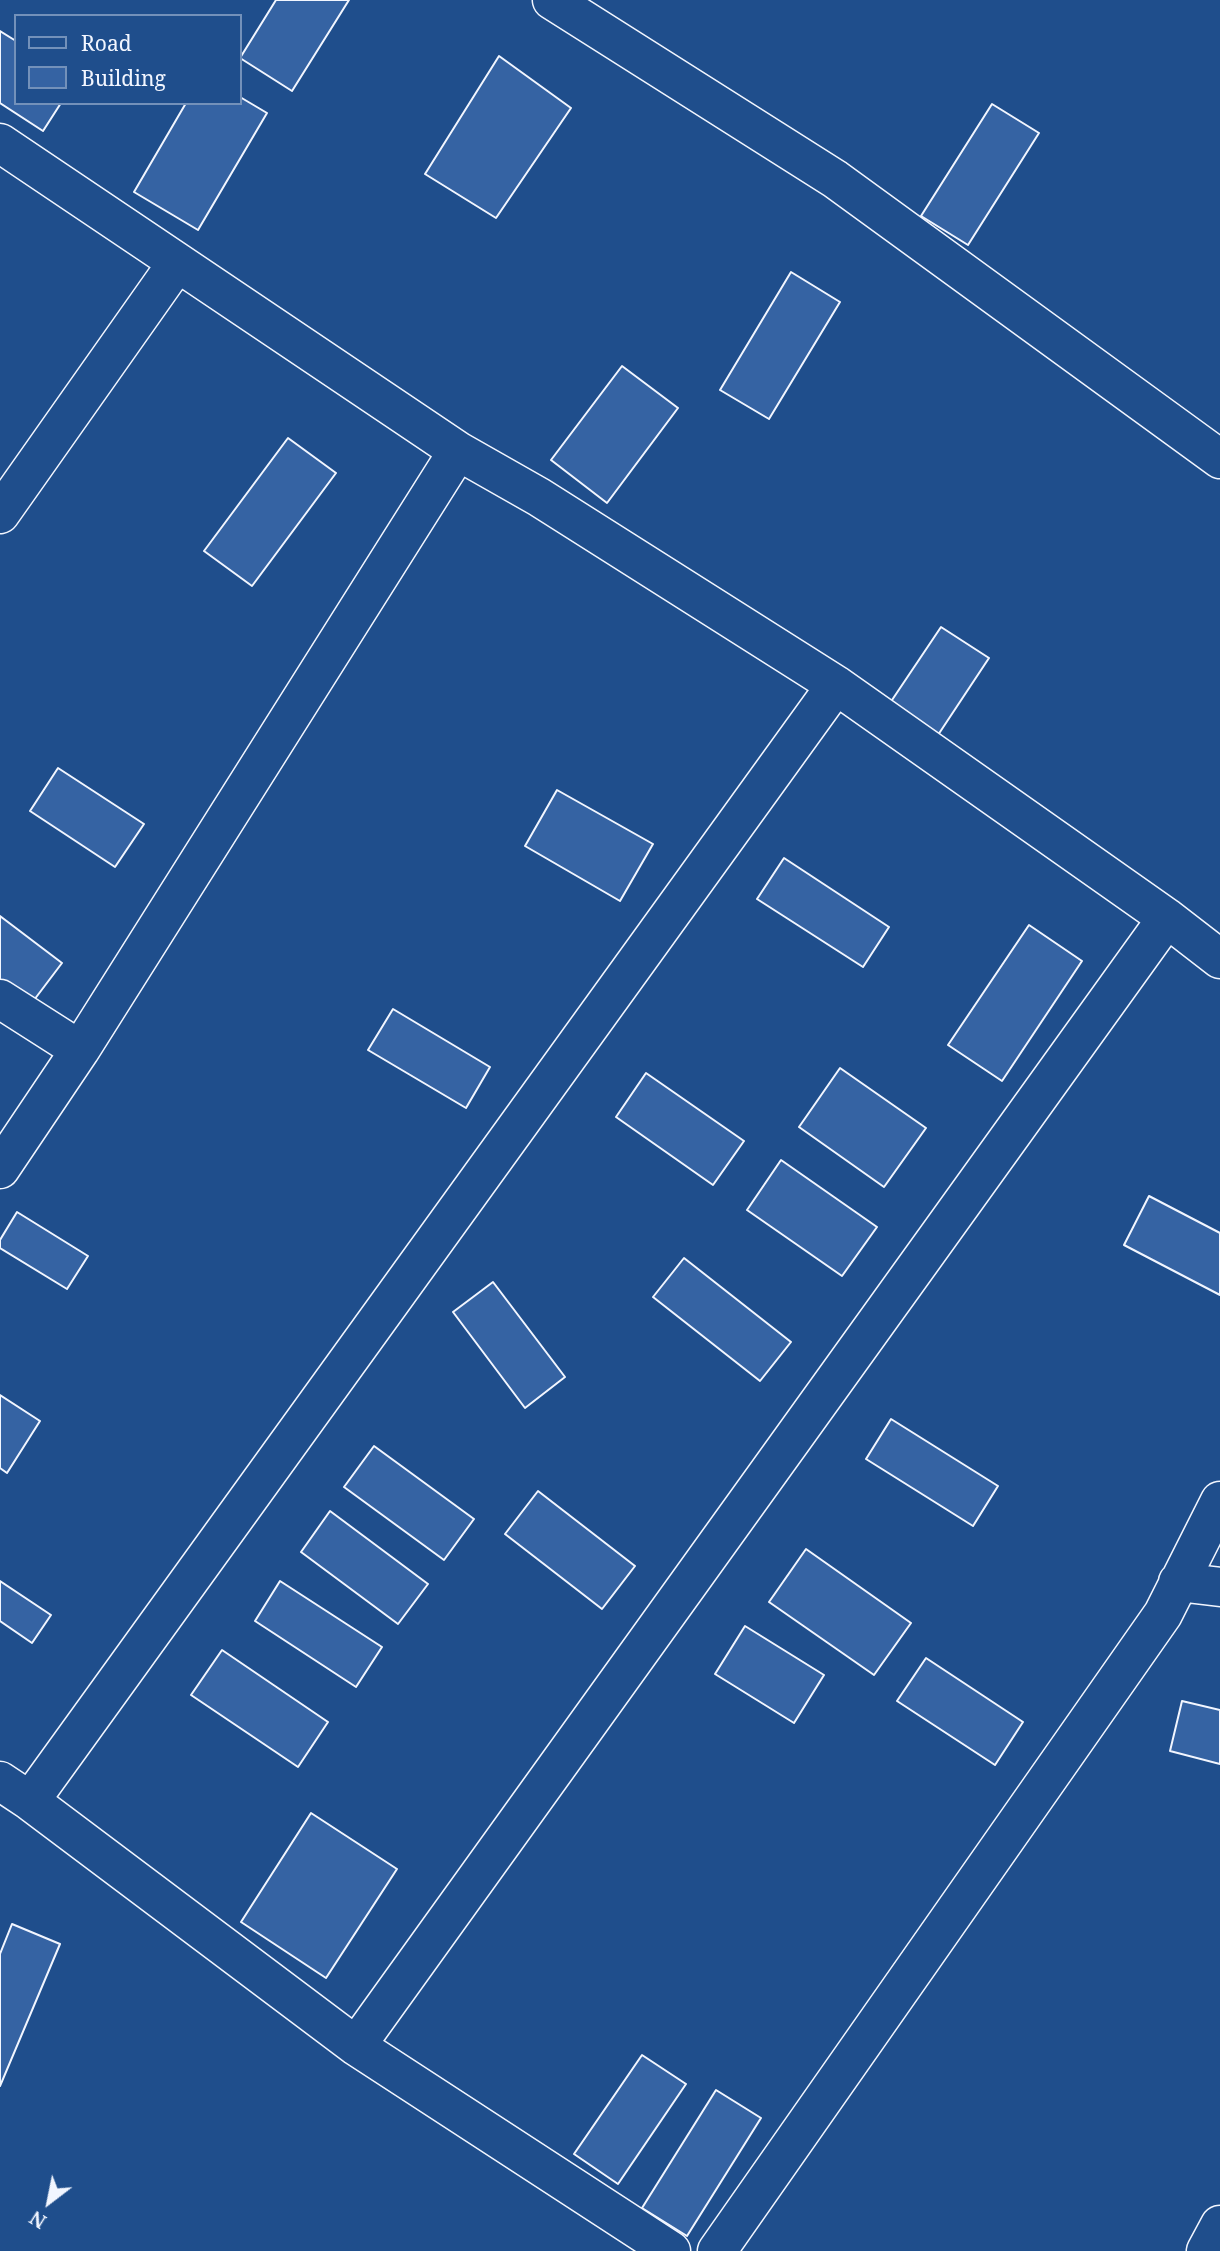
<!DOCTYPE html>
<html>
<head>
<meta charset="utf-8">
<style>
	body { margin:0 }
	#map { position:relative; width:1220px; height:2251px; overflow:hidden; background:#1f4e8c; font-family:"Noto Serif",serif }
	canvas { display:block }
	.legend { position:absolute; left:14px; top:14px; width:228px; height:91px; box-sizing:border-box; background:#1f4e8c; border:2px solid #7391ba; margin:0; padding:9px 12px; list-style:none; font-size:21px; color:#f2f6ff }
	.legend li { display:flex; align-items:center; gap:14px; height:35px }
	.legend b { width:35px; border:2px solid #7391ba }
	.north { position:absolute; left:14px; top:2167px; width:70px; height:70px; -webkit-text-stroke:5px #1f4e8c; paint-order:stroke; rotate:212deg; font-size:19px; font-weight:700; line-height:28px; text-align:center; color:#f2f6ff }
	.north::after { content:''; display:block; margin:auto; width:24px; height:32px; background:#f2f6ff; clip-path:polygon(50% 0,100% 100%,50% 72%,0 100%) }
</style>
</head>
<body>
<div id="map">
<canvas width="1220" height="2251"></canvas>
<ul class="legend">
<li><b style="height:9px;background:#1f4e8c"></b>Road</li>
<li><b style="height:19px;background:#3563a3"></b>Building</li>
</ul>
<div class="north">N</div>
</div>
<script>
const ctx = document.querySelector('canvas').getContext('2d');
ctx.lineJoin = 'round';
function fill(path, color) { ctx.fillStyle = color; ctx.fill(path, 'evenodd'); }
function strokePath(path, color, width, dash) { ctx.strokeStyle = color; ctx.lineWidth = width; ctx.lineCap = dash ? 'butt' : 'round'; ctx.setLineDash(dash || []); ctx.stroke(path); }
const building = new Path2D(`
	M 276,0 L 349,0 L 292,91 L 240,58 Z
	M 0,31 L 16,41 L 16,103 L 61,103 L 43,131 L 0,103 Z
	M 499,56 L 571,108 L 496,218 L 425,174 Z
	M 240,97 L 267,113 L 198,230 L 134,192 L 186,103 L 240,103 Z
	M 992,104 L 1039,133 L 968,245 L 921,216 Z
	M 791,272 L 840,302 L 769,419 L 720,390 Z
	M 622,366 L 678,408 L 607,503 L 551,460 Z
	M 288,438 L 336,473 L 252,586 L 204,551 Z
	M 941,627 L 989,658 L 938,735 L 890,703 Z
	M 58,768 L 144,824 L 115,867 L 30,811 Z
	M 557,790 L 653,844 L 620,901 L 525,846 Z
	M 784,858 L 889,927 L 863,967 L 757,899 Z
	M 0,916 L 62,963 L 28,1008 L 0,987 Z
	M 1029,925 L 1082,961 L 1002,1081 L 948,1045 Z
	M 393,1009 L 490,1067 L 466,1108 L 368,1050 Z
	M 840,1068 L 926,1128 L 884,1187 L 799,1127 Z
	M 646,1073 L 744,1141 L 713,1185 L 616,1117 Z
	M 781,1160 L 877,1227 L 842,1276 L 747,1210 Z
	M 1149,1196 L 1220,1233 L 1220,1295 L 1124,1245 Z
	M 17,1212 L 88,1256 L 67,1289 L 0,1248 L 0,1240 Z
	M 684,1258 L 791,1342 L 760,1381 L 653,1297 Z
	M 493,1282 L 565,1377 L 525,1408 L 453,1312 Z
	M 0,1395 L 40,1421 L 7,1473 L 0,1468 Z
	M 891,1419 L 998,1486 L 973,1526 L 866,1459 Z
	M 374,1446 L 474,1519 L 444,1560 L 344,1487 Z
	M 538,1491 L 635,1566 L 602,1609 L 505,1534 Z
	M 330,1511 L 428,1584 L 398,1624 L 301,1552 Z
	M 806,1549 L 911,1623 L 874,1675 L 769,1602 Z
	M 0,1581 L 51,1615 L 32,1643 L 0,1621 Z
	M 280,1581 L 382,1647 L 356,1687 L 255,1621 Z
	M 745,1626 L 824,1675 L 794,1723 L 715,1674 Z
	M 222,1650 L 328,1722 L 298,1767 L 191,1695 Z
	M 926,1658 L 1023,1722 L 995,1765 L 897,1701 Z
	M 1182,1701 L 1220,1710 L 1220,1764 L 1170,1751 Z
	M 311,1813 L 397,1869 L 326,1978 L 241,1922 Z
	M 12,1924 L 60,1944 L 0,2086 L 0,1954 Z
	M 642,2055 L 686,2084 L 618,2184 L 574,2154 Z
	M 716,2090 L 761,2118 L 687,2236 L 642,2208 Z`);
const minor = new Path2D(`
	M 552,0 L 835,179 L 1220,459
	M 0,143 L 458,451
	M 0,514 L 177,263
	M 0,999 L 80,1050
	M 0,1169 L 80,1050 L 458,451 L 539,497 L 836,685 L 1167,918
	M 1178,1582 L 1220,1587
	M 0,1781 L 30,1801 L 356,2046 L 671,2251
	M 30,1801 L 836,685
	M 356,2046 L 1167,918 L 1220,959
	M 717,2251 L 1163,1614 L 1220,1501
	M 1206,2251 L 1220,2225`);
fill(building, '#3563a3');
strokePath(building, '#f2f6ff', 2);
strokePath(minor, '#f2f6ff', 41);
strokePath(minor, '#1f4e8c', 38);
</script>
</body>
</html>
